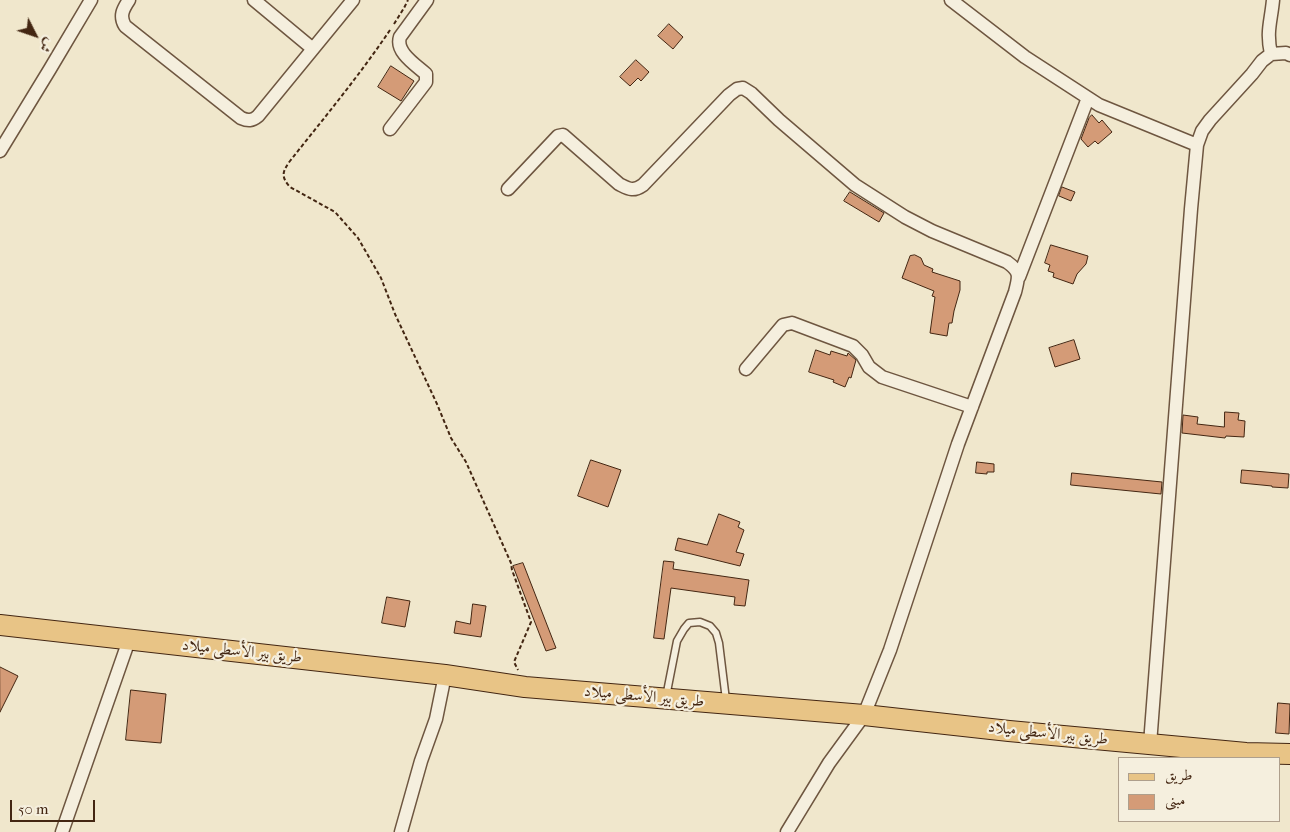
<!DOCTYPE html>
<html>
<head>
<meta charset="utf-8">
<style>
	body { margin:0 }
	#map { position:relative; width:1290px; height:832px; overflow:hidden; background:#f0e7cc; font-family:"IM FELL French Canon",Amiri,serif }
	canvas { display:block }
	.legend { position:absolute; left:1118px; top:757px; width:162px; height:65px; box-sizing:border-box; background:#f5efde; border:1px solid #ae9f8c; margin:0; padding:6px 9px; list-style:none; font-size:15px; color:#432612 }
	.legend li { display:flex; align-items:center; gap:10px; height:25px }
	.legend b { width:25px; border:1px solid #ae9f8c }
	.north { position:absolute; left:10px; top:10px; width:50px; height:50px; -webkit-text-stroke:4px #f5efde; paint-order:stroke; rotate:131deg; font-size:14px; font-weight:700; line-height:20px; text-align:center; color:#432612 }
	.north::after { content:''; display:block; margin:auto; width:18px; height:22px; background:#432612; clip-path:polygon(50% 0,100% 100%,50% 72%,0 100%) }
	.scale { position:absolute; left:10px; top:800px; width:85px; height:22px; box-sizing:border-box; border:2px solid #432612; border-top:0; padding-left:6px; font-size:15px; line-height:18px; white-space:nowrap; color:#432612; -webkit-text-stroke:4px #f5efde; paint-order:stroke }
</style>
</head>
<body>
<div id="map">
<canvas width="1290" height="832"></canvas>
<ul class="legend">
<li><b style="height:6px;background:#e8c486"></b>طريق</li>
<li><b style="height:14px;background:#d49b77"></b>مبنى</li>
</ul>
<div class="north">ش</div>
<div class="scale">50 m</div>
</div>
<script>
const ctx = document.querySelector('canvas').getContext('2d');
ctx.lineJoin = 'round';
function fill(path, color) { ctx.fillStyle = color; ctx.fill(path, 'evenodd'); }
function strokePath(path, color, width, dash) { ctx.strokeStyle = color; ctx.lineWidth = width; ctx.lineCap = dash ? 'butt' : 'round'; ctx.setLineDash(dash || []); ctx.stroke(path); }
function write(font, color, halo, rows, align = 'center') {
  ctx.font = font + ' "IM FELL French Canon",Amiri,serif'; ctx.lineWidth = 4.5; ctx.setLineDash([]); ctx.textBaseline = 'middle'; ctx.strokeStyle = halo; ctx.fillStyle = color; for (const [text, x, y, turn = 0] of rows) {
    ctx.save(); ctx.translate(x, y); ctx.rotate((+turn || 0) * Math.PI / 180); ctx.textAlign = isNaN(turn) ? turn : align; if (halo) ctx.strokeText(text, 0, 0); ctx.fillText(text, 0, 0); ctx.restore();
  }
}
const building = new Path2D(`
	M 669,24 L 683,37 L 673,49 L 658,36 Z
	M 636,60 L 649,72 L 641,81 L 638,78 L 630,86 L 620,77 Z
	M 391,66 L 414,81 L 401,101 L 378,87 Z
	M 1092,115 L 1099,123 L 1102,120 L 1112,132 L 1098,144 L 1095,141 L 1088,147 L 1081,139 L 1089,118 Z
	M 1062,187 L 1075,192 L 1071,201 L 1059,196 Z
	M 850,192 L 884,213 L 879,222 L 844,201 Z
	M 1051,245 L 1088,256 L 1086,264 L 1077,274 L 1073,284 L 1053,277 L 1054,273 L 1048,271 L 1050,265 L 1045,263 Z
	M 915,255 L 921,258 L 924,265 L 933,269 L 932,272 L 960,281 L 960,290 L 954,311 L 952,323 L 949,323 L 947,336 L 930,333 L 935,297 L 932,296 L 934,291 L 902,278 L 910,256 Z
	M 1074,340 L 1080,359 L 1055,367 L 1049,348 Z
	M 816,350 L 830,355 L 831,351 L 847,356 L 848,353 L 856,360 L 851,378 L 849,377 L 845,387 L 833,382 L 834,380 L 809,372 Z
	M 1225,412 L 1239,413 L 1238,420 L 1245,421 L 1244,437 L 1226,436 L 1225,438 L 1182,433 L 1183,415 L 1198,417 L 1197,424 L 1224,427 Z
	M 591,460 L 621,470 L 608,507 L 578,496 Z
	M 977,462 L 994,464 L 994,472 L 987,472 L 987,474 L 976,473 Z
	M 1242,470 L 1289,474 L 1288,488 L 1272,487 L 1272,486 L 1241,483 Z
	M 1072,473 L 1162,482 L 1161,494 L 1071,485 Z
	M 719,514 L 740,522 L 738,527 L 744,530 L 736,552 L 744,554 L 740,566 L 675,550 L 678,538 L 707,545 Z
	M 664,561 L 674,562 L 673,569 L 749,580 L 745,606 L 734,605 L 735,597 L 671,588 L 664,639 L 654,638 Z
	M 523,563 L 556,648 L 546,651 L 513,566 Z
	M 387,597 L 410,601 L 405,627 L 382,623 Z
	M 473,604 L 486,606 L 481,637 L 454,633 L 456,621 L 470,624 Z
	M 0,667 L 18,676 L 0,712 Z
	M 131,690 L 166,694 L 161,743 L 126,740 Z
	M 1278,703 L 1290,704 L 1289,734 L 1276,733 Z`);
const path = new Path2D(`
	M 394,24 L 404,8 L 408,0
	M 390,30 C 359,76 324,118 290,161 C 282,172 281,177 290,187 L 335,212 L 358,238 L 381,278 L 395,314 L 437,404 L 451,438 L 466,462 L 511,563 L 512,570 L 531,622 L 514,662 L 518,670`);
const lane = new Path2D(`
	M 666,697 L 677,641 L 684,629 L 689,623 L 700,622 L 710,626 L 716,633 L 719,643 L 726,700`);
const street = new Path2D(`
	M 129,0 C 123,9 119,16 125,26 L 241,118 C 248,121 252,121 258,116 L 353,0
	M 254,0 L 313,49
	M 951,0 L 1025,57 L 1099,105 L 1197,145
	M 1271,54 C 1266,31 1271,22 1273,0
	M 390,129 L 426,82 L 426,74 C 416,65 395,52 400,37 L 427,0
	M 0,151 L 50,69 L 91,0
	M 508,189 L 558,136 L 563,135 L 619,184 C 629,189 633,192 643,185 L 729,95 L 737,89 L 743,88 L 751,93 L 779,120 L 855,185 L 905,217 L 932,231 L 1007,262 C 1021,272 1019,276 1015,292 L 958,444 L 890,650 L 864,715 L 829,763 L 787,832
	M 1019,277 L 1088,98
	M 746,369 L 783,325 L 792,323 L 853,346 L 862,355 L 869,367 L 882,377 L 972,407
	M 1150,744 L 1191,209 L 1197,145 L 1202,131 L 1210,120 L 1252,74 L 1262,61 L 1271,54 L 1286,53 L 1290,55
	M 62,832 L 129,640
	M 401,832 L 421,761 L 436,719 L 445,675`);
const primary = new Path2D(`
	M 0,625 L 445,675 L 525,687 L 864,715 L 1009,731 L 1246,753 L 1290,754`);
const streetNames = [
	["طريق بير الأسطى ميلاد",242,652,6],
	["طريق بير الأسطى ميلاد",644,697,5],
	["طريق بير الأسطى ميلاد",1048,734,6]
];
fill(building, '#d49b77');
strokePath(building, '#432612', 1);
strokePath(lane, '#6e5640', 9);
strokePath(street, '#6e5640', 15);
strokePath(primary, '#432612', 22);
strokePath(path, '#432612', 2, [4, 2.5]);
strokePath(lane, '#f5efde', 6);
strokePath(street, '#f5efde', 12);
strokePath(primary, '#e8c486', 20);
write('16px', '#432612', '#f5efde', streetNames);
</script>
</body>
</html>
